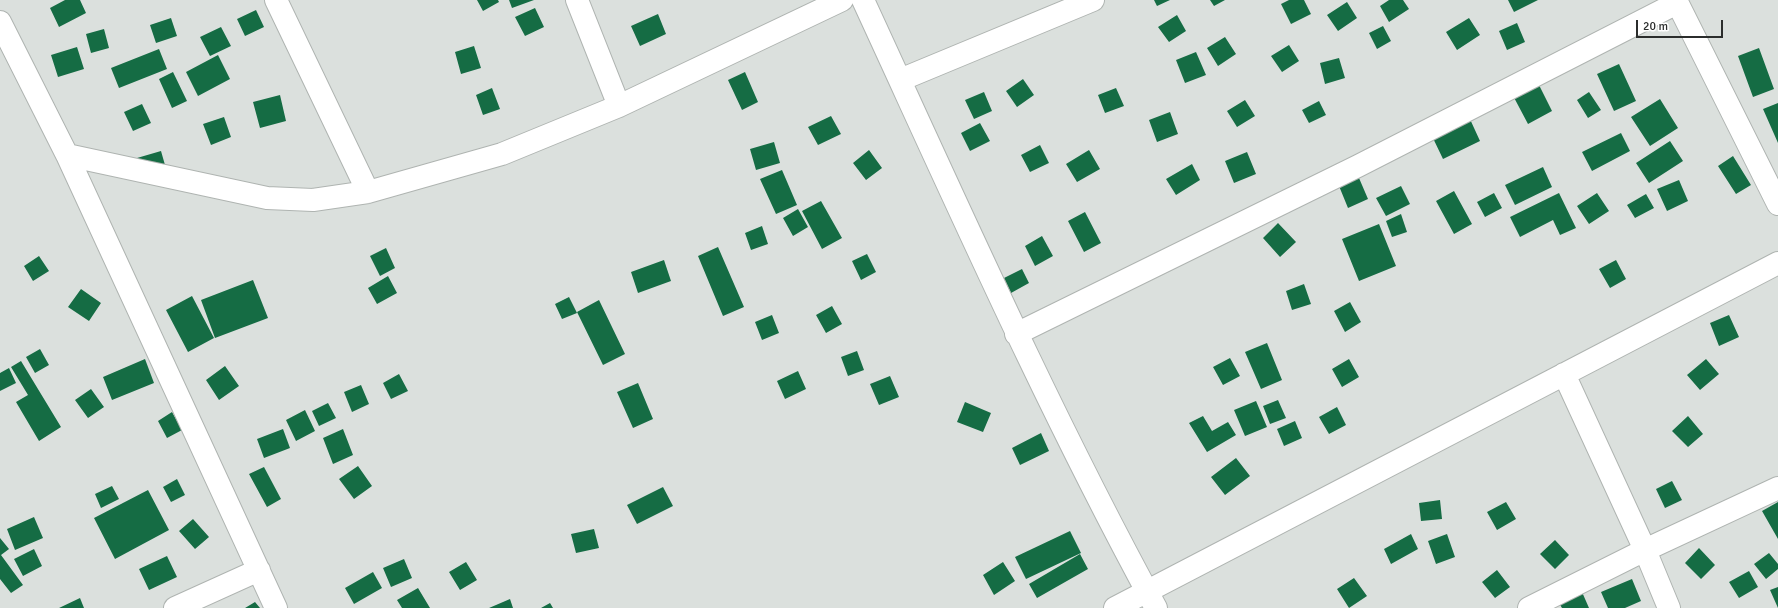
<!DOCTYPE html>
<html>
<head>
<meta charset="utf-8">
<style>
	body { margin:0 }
	#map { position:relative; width:1778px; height:608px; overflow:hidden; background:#dbe0dd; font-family:Signika,sans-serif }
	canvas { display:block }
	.scale { position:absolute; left:1636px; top:20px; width:87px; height:18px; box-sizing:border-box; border:2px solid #2b2d2c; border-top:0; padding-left:5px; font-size:12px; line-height:14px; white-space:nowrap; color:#2b2d2c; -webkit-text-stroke:3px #fff; paint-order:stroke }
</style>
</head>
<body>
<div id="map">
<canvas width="1778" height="608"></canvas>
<div class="scale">20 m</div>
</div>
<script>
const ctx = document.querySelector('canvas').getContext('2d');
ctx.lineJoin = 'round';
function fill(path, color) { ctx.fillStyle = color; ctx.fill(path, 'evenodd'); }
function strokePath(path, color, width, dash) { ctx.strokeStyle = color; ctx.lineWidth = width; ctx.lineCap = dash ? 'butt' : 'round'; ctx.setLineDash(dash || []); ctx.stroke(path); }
const building = new Path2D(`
	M 65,0 L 80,0 L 86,13 L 59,27 L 50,8 Z
	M 477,0 L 498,0 L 499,2 L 483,11 Z
	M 509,0 L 534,0 L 512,8 Z
	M 1154,0 L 1170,0 L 1157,6 Z
	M 1210,0 L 1225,0 L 1214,6 Z
	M 1289,0 L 1304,0 L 1311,14 L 1291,24 L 1281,4 Z
	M 1389,0 L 1403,0 L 1409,9 L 1389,22 L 1380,6 Z
	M 1508,0 L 1538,0 L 1514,12 Z
	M 1347,2 L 1357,18 L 1338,31 L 1327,15 Z
	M 535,8 L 544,27 L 525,36 L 515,17 Z
	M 256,10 L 264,27 L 245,36 L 237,19 Z
	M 658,14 L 666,34 L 640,46 L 631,26 Z
	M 1177,15 L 1186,31 L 1169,42 L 1158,27 Z
	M 171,18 L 177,36 L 156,43 L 150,25 Z
	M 1469,18 L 1480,35 L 1457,50 L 1446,32 Z
	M 1517,23 L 1525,42 L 1507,50 L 1499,31 Z
	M 1383,26 L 1391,41 L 1377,49 L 1369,33 Z
	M 221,27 L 231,46 L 210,56 L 200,37 Z
	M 104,29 L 109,48 L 91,53 L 86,34 Z
	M 1225,37 L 1236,54 L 1218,66 L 1207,48 Z
	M 1289,45 L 1299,61 L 1282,72 L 1271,56 Z
	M 474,46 L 481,68 L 461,74 L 455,52 Z
	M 77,47 L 84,69 L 58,77 L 51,55 Z
	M 1759,48 L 1774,89 L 1753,97 L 1738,56 Z
	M 159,49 L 167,69 L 119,88 L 111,68 Z
	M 1196,52 L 1206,75 L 1185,83 L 1176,60 Z
	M 218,55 L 230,79 L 198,96 L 186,72 Z
	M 1339,58 L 1345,78 L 1325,84 L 1320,63 Z
	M 1619,64 L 1636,101 L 1614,111 L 1597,74 Z
	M 173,72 L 187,101 L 172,108 L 159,79 Z
	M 745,72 L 758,102 L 742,110 L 728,80 Z
	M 1535,77 L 1552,111 L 1528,124 L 1510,90 Z
	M 1023,79 L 1034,95 L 1017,107 L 1006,91 Z
	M 492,88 L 500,109 L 483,115 L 476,95 Z
	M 1116,88 L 1124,106 L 1105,113 L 1098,95 Z
	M 984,92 L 992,111 L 974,119 L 965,100 Z
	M 1589,92 L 1601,110 L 1588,118 L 1577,100 Z
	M 280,95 L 286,121 L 260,128 L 253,102 Z
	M 1660,99 L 1678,128 L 1650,146 L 1631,117 Z
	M 1245,100 L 1255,116 L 1237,127 L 1227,111 Z
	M 1319,101 L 1326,115 L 1309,123 L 1302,110 Z
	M 1778,103 L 1778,143 L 1763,109 Z
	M 142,104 L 151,123 L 133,131 L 124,112 Z
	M 1170,112 L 1178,134 L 1157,142 L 1149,120 Z
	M 831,116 L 841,134 L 818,145 L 808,127 Z
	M 224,117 L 231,137 L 211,145 L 203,124 Z
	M 1469,117 L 1480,141 L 1443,159 L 1431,134 Z
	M 980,123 L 990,141 L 970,151 L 961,133 Z
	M 1621,133 L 1630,151 L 1592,171 L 1582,152 Z
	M 1670,141 L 1683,161 L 1649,183 L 1636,163 Z
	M 774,142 L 780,163 L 756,170 L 750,149 Z
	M 1040,145 L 1049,163 L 1030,172 L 1021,155 Z
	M 869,150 L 882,168 L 866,180 L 853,163 Z
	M 1089,150 L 1100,169 L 1077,182 L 1066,164 Z
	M 161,151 L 167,172 L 143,179 L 137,158 Z
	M 1247,152 L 1256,174 L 1234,183 L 1225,161 Z
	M 1733,156 L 1751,185 L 1736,194 L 1718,166 Z
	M 1192,164 L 1200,180 L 1176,195 L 1166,179 Z
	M 1543,167 L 1552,187 L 1515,205 L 1505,185 Z
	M 782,170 L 797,205 L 776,214 L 760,179 Z
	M 1359,178 L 1368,199 L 1348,208 L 1339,186 Z
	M 1679,180 L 1688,201 L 1667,211 L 1657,189 Z
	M 1401,186 L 1410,204 L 1386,216 L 1376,198 Z
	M 1454,191 L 1472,224 L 1454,234 L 1436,201 Z
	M 1494,193 L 1502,208 L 1485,217 L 1477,202 Z
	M 1559,193 L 1576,228 L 1560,235 L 1553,220 L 1520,237 L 1510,217 Z
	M 1597,193 L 1609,211 L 1589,224 L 1577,206 Z
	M 1646,194 L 1654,208 L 1635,218 L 1627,205 Z
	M 821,201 L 842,238 L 822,249 L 802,211 Z
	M 798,209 L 808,227 L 793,236 L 783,218 Z
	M 1085,212 L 1101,243 L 1084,252 L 1068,221 Z
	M 1401,214 L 1407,232 L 1392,237 L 1386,221 Z
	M 1278,223 L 1296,242 L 1280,257 L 1263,238 Z
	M 1379,224 L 1396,266 L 1359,281 L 1342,239 Z
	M 762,226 L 768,244 L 751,250 L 745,233 Z
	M 1042,236 L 1053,256 L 1035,266 L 1025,246 Z
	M 718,247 L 744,307 L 723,316 L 698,256 Z
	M 386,248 L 395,268 L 380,276 L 370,256 Z
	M 867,254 L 876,272 L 861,280 L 852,261 Z
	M 39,256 L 49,271 L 33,281 L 24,266 Z
	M 664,260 L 671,281 L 638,293 L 631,272 Z
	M 1616,260 L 1626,279 L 1610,288 L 1599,269 Z
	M 1022,269 L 1029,283 L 1011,293 L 1004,278 Z
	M 388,276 L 397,293 L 377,304 L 368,288 Z
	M 253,280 L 268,318 L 215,338 L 201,300 Z
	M 1304,284 L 1311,304 L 1292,310 L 1286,291 Z
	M 81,289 L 101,303 L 89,321 L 68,307 Z
	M 192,296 L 214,338 L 188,352 L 166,310 Z
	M 569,297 L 577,313 L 562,319 L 555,304 Z
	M 599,300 L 625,354 L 603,365 L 577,312 Z
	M 1350,302 L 1361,322 L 1345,332 L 1334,311 Z
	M 832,306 L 842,324 L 826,333 L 816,315 Z
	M 772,315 L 779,333 L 762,340 L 755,322 Z
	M 1729,315 L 1739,337 L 1719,346 L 1710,323 Z
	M 1267,343 L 1282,380 L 1261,389 L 1245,352 Z
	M 40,349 L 49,365 L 35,373 L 26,357 Z
	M 857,351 L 864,370 L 848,376 L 841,357 Z
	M 1230,358 L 1240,376 L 1223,385 L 1213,367 Z
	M 145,359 L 154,383 L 112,400 L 103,377 Z
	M 1349,359 L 1359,377 L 1342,387 L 1332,369 Z
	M 1706,359 L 1719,374 L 1700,390 L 1687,375 Z
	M 21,361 L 61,427 L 39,441 L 16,402 L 28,395 L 11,367 Z
	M 225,366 L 239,386 L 219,400 L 206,380 Z
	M 9,368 L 16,383 L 0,391 L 0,373 Z
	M 798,371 L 806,389 L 785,399 L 777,381 Z
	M 399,374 L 408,391 L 391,399 L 383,383 Z
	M 890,376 L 899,397 L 879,405 L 870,384 Z
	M 638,383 L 653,419 L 633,428 L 617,392 Z
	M 361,385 L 369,404 L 352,412 L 344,392 Z
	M 91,389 L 104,407 L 88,418 L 75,400 Z
	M 1278,400 L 1286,418 L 1270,424 L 1263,406 Z
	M 1256,401 L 1267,427 L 1245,436 L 1234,410 Z
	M 965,402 L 991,413 L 983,432 L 957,422 Z
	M 328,403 L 336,418 L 319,426 L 312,411 Z
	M 1337,407 L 1346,425 L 1329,434 L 1319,417 Z
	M 305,410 L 315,431 L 296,441 L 286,420 Z
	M 172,412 L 182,430 L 167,438 L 158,421 Z
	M 1203,416 L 1212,431 L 1228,422 L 1236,435 L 1207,452 L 1189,423 Z
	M 1688,416 L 1703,434 L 1688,447 L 1672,431 Z
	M 1295,421 L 1302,438 L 1284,446 L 1277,429 Z
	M 283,429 L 290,448 L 264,458 L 257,439 Z
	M 343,429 L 353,455 L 333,464 L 323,438 Z
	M 1041,433 L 1049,451 L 1020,465 L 1012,448 Z
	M 1236,458 L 1250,476 L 1225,495 L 1211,477 Z
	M 358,466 L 372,486 L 354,499 L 339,479 Z
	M 264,467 L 281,499 L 267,507 L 249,474 Z
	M 177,479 L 185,495 L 171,502 L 163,487 Z
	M 1672,481 L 1682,500 L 1665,508 L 1656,489 Z
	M 112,486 L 119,499 L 101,508 L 95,494 Z
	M 663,487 L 673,506 L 637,524 L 627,505 Z
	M 148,490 L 169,530 L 115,559 L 94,518 Z
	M 1440,500 L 1442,519 L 1421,521 L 1419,503 Z
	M 1506,502 L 1516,519 L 1497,530 L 1487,512 Z
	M 1778,502 L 1778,539 L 1762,511 Z
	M 34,517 L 43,538 L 15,550 L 7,529 Z
	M 193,519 L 209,537 L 195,549 L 179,531 Z
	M 594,529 L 599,548 L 576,553 L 571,534 Z
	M 1070,531 L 1081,553 L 1026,579 L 1015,557 Z
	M 1411,534 L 1418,549 L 1391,564 L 1384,549 Z
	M 1447,534 L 1455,557 L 1436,564 L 1428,541 Z
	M 0,538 L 9,549 L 1,555 L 23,585 L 11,593 L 0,579 Z
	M 1555,540 L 1569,555 L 1555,569 L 1540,554 Z
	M 1699,548 L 1715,565 L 1701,579 L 1685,563 Z
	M 34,549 L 42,566 L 23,576 L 14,559 Z
	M 1769,553 L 1778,564 L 1778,569 L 1766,579 L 1754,564 Z
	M 1080,554 L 1088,569 L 1037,598 L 1029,584 Z
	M 167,556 L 177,577 L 149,590 L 139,569 Z
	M 404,559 L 412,578 L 391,587 L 383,568 Z
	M 466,562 L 477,580 L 460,590 L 449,572 Z
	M 1003,562 L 1015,581 L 994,595 L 983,575 Z
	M 1497,570 L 1510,587 L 1495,598 L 1482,582 Z
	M 1749,571 L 1758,587 L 1739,598 L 1729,582 Z
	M 373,572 L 382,588 L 354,604 L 345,588 Z
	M 1354,578 L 1367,596 L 1349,608 L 1337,589 Z
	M 1632,579 L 1641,601 L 1625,608 L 1608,608 L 1601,592 Z
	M 1778,587 L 1778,608 L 1770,590 Z
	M 418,588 L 430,608 L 402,608 L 397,600 Z
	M 1582,592 L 1589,608 L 1562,608 L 1559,603 Z
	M 80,598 L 84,608 L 59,608 Z
	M 510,599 L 513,608 L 489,608 Z
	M 255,602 L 260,608 L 245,608 Z
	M 550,603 L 553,608 L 541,608 Z`);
const minor = new Path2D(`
	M 276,0 L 368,192
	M 577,0 L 619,106
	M 863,0 C 957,204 1048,410 1156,608
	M 1676,0 L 1778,204
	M 0,22 L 67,155 L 276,608
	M 900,80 L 1093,0
	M 67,155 L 267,198 L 313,200 L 368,192 L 502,154 L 619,106 L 842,0
	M 1016,334 L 1358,166 L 1677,3
	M 1564,374 L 1645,550 L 1669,608
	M 175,608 L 259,570
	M 1115,608 L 1778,263
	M 1529,608 L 1645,550 L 1778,488`);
fill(building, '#156c44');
strokePath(minor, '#afb4b1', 24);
strokePath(minor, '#fff', 22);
</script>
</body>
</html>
